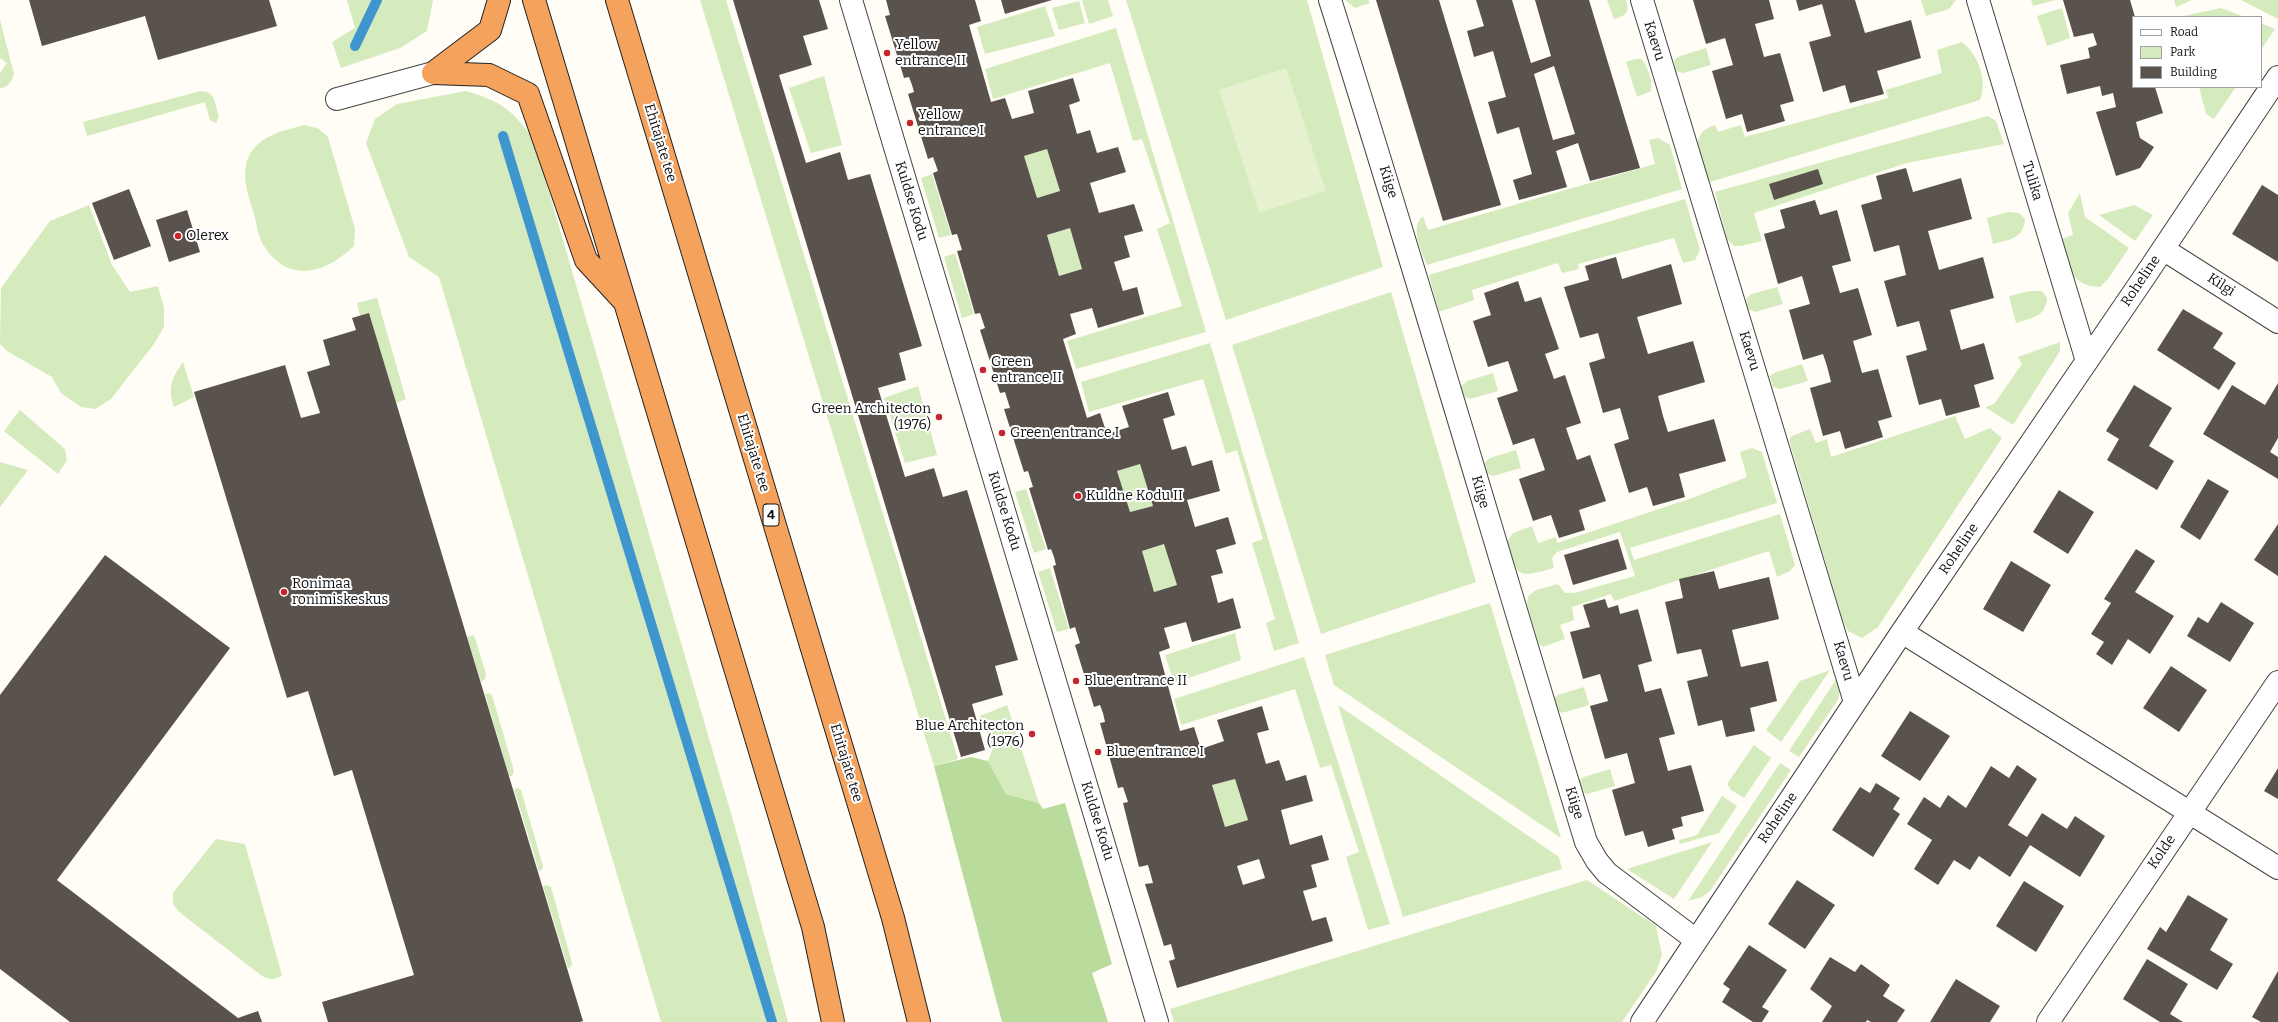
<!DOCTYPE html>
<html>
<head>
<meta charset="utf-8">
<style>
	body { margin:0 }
	#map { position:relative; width:2278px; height:1022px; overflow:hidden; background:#fffdf5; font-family:Bitter,serif }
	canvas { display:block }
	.legend { position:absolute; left:2132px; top:16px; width:130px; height:72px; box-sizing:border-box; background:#fff; border:1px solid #a0a0a0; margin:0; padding:5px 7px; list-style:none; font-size:12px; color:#111 }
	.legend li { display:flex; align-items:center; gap:8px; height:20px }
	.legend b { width:20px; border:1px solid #a0a0a0 }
</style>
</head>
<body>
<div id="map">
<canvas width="2278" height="1022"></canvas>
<ul class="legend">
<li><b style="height:5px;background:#fff"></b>Road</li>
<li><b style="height:11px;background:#d5ebbd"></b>Park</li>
<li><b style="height:11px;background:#5a524d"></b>Building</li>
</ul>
</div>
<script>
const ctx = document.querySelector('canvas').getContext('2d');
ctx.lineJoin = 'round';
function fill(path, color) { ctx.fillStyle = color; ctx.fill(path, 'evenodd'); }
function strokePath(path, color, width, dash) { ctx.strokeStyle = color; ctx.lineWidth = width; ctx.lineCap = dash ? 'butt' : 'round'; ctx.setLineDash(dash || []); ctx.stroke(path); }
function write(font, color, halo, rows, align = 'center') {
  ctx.font = font + ' Bitter,serif'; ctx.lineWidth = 4; ctx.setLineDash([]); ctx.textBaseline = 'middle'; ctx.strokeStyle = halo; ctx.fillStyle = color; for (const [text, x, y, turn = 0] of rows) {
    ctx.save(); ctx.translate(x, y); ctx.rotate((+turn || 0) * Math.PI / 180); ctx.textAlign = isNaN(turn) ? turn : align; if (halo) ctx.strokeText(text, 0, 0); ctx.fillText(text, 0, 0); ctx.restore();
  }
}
const green = new Path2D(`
	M 347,0 L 433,0 L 427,31 L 400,48 L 341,68 L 332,42 L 355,28 Z
	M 700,0 L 726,0 L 958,759 L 934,766 Z
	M 1082,0 L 1108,0 L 1113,16 L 1089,24 Z
	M 1126,0 L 1307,0 L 1383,267 L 1226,320 Z
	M 1345,0 L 1368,0 L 1370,3 L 1355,8 Z
	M 1607,0 L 1626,0 C 1630,12 1626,16 1614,19 Z
	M 1921,0 L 1956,0 L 1949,9 L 1926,16 Z
	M 2031,0 L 2056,0 L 2033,6 Z
	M 2174,0 L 2192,0 L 2176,7 Z
	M 2241,0 L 2278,0 L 2278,19 Z
	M 1079,1 L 1085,23 L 1059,30 L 1052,8 Z
	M 1045,6 L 1055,36 L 985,54 L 977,27 Z
	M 2062,8 L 2070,38 L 2047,46 L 2037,16 Z
	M 2221,8 L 2245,17 L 2179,17 Z
	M 0,20 L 14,74 C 12,81 8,88 0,88 L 0,73 L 7,63 L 0,58 Z
	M 2261,23 L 2275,29 L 2261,50 Z
	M 1116,28 L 1206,332 L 1076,369 L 1067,341 L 1182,306 L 1157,229 L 1170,223 L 1142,139 L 1133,141 L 1110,63 L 993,99 L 985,69 Z
	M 1962,42 C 1978,54 1988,81 1980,100 L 1710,182 C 1703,161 1685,134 1715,125 L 1718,132 L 1741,125 L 1745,137 L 1888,98 L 1886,90 L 1942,73 L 1937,50 Z
	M 1706,48 L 1711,65 L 1683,73 L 1676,71 L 1674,60 L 1680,56 Z
	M 1635,59 L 1641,59 C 1648,65 1653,82 1651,91 L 1637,97 L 1626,62 Z
	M 824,76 L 842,145 L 811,153 L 789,88 Z
	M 2199,87 L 2236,87 L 2214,119 L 2206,114 Z
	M 201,91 C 216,91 215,105 219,117 L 216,123 L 210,120 L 205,102 L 87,136 L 83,122 Z
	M 466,91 C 502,102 510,108 533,138 L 735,827 L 788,1022 L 661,1022 L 439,277 L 409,257 L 366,143 L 375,119 L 397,104 Z
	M 1988,116 L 1996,121 L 2004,144 L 1907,163 L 1754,213 L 1762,241 L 1741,246 L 1734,246 L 1727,239 L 1715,192 Z
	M 305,125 L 319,129 L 328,137 L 355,229 L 354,246 C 326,273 289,285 264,246 C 258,238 257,224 254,214 C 247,192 237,164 257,145 C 269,133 289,129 305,125 Z
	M 1658,138 L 1670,145 L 1682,189 L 1427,265 C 1422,252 1409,227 1423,216 L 1428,230 L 1655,164 L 1649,140 Z
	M 1047,149 L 1060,191 L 1037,198 L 1024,156 Z
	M 932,174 L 951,235 L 939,238 L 921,178 Z
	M 2080,193 L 2085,217 L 2129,248 L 2108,279 L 2100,287 C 2068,286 2069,264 2061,239 L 2073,235 L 2068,213 Z
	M 1685,199 L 1700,250 L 1695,260 L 1683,263 L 1674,238 L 1578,264 L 1579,269 L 1562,273 L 1558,263 L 1472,290 L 1474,300 L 1439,312 L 1429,275 Z
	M 89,205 L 112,265 L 130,292 L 158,286 L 164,308 L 164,327 L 154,344 L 111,399 L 95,409 L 81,407 L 61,393 L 52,377 L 7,351 L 0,344 L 1,288 L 50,221 Z
	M 2134,205 L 2153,215 L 2135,241 L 2099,215 Z
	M 2008,212 L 2019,213 L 2025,219 C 2023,239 2011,239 1993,244 L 1987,218 Z
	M 1070,228 L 1082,269 L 1059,276 L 1047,235 Z
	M 955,253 L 974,314 L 962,318 L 944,257 Z
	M 1777,287 L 1783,304 L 1755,312 L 1748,309 L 1746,299 L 1751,294 Z
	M 2030,291 L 2042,291 L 2047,298 C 2045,318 2033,317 2016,323 L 2009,296 Z
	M 1391,292 L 1476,582 L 1321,634 L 1232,345 Z
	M 377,298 L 406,399 L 396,403 L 369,313 L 360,316 L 357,303 Z
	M 2060,342 L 2060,351 L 2013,425 L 1985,407 L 1994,404 L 2022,364 L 2018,357 Z
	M 1210,343 L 1299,643 L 1274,651 L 1266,623 L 1275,619 L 1252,543 L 1263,539 L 1237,450 L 1226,454 L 1203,379 L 1089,412 L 1081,382 Z
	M 183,362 L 194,397 L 174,407 C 167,389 172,377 183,362 Z
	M 1802,364 L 1808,381 L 1780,389 L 1773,387 L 1770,376 L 1776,372 Z
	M 1493,373 L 1498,391 L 1470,399 L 1463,396 L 1461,386 L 1467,381 Z
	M 918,386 L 937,455 L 905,463 L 884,398 Z
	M 20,410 L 65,449 L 67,460 L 58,474 L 4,431 Z
	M 1955,416 L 1965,439 L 1990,428 L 2002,438 L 1878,627 L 1862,638 L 1848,631 L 1843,621 L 1789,440 L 1792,436 L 1810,429 L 1816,443 L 1827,439 L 1831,457 Z
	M 1752,448 L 1762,452 L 1777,503 L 1630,548 L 1634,560 L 1780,514 L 1795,565 L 1790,571 L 1777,577 L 1769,551 L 1614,601 L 1611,594 L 1572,607 L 1574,620 L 1560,625 L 1565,639 L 1543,647 L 1539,644 L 1527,604 L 1528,596 L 1536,590 L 1558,584 L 1565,593 L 1574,593 L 1635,576 L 1620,532 L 1557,552 L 1552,558 L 1554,568 C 1516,578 1519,579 1507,542 L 1513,533 L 1532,526 L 1538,543 L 1556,537 L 1557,543 L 1689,499 L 1747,477 L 1740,452 Z
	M 1516,450 L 1521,468 L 1493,476 L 1486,473 L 1484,463 L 1490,458 Z
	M 0,462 L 28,470 L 0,507 Z
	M 1140,464 L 1153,506 L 1130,512 L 1117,471 Z
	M 1026,489 L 1046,549 L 1034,553 L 1015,492 Z
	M 1164,544 L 1177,585 L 1154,592 L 1142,551 Z
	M 1050,568 L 1069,629 L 1057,632 L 1038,572 Z
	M 1490,603 L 1561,838 L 1334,685 L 1325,655 Z
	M 1235,633 L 1241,660 L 1174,683 L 1165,655 Z
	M 474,635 L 486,674 L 485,679 L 481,682 L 467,637 Z
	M 1304,657 L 1390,924 L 1368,930 L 1346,857 L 1359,852 L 1331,765 L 1320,768 L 1295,689 L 1181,725 L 1174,699 Z
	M 1830,670 L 1781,742 L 1766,730 L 1800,681 Z
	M 1837,678 L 1840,690 L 1838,700 L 1799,757 L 1789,751 Z
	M 1584,687 L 1589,705 L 1562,713 L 1555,710 L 1552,700 L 1558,695 Z
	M 489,693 L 492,695 L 514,771 L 512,776 L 509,776 L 485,694 Z
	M 1007,705 L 1039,803 L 1006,794 L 988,761 L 993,748 L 980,716 Z
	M 1338,705 L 1559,857 L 1562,869 L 1403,917 Z
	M 1754,745 L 1771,758 L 1744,798 L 1731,790 L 1727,784 Z
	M 1780,763 L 1791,770 L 1710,891 L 1702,897 L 1688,901 Z
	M 1610,769 L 1615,786 L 1587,794 L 1580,791 L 1578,781 L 1584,777 Z
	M 1235,779 L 1248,820 L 1225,827 L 1212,785 Z
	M 518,788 L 521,790 L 543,866 L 542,870 L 539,871 L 514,789 Z
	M 1722,796 L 1737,806 L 1719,833 L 1680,844 L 1679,840 L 1697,835 Z
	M 216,839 L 245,844 L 282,975 C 274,980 270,980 262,976 L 179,912 L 173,904 L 173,893 Z
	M 1712,842 L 1674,899 L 1627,869 Z
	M 1587,880 L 1656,926 L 1662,955 L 1656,972 L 1622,1022 L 1174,1022 L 1170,1009 Z
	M 547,885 L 551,887 L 572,963 L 571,967 L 568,968 L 543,886 Z`);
const forest = new Path2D(`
	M 971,757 L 988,761 L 1006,794 L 1039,803 L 1043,809 L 1065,803 L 1112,964 L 1092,973 L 1108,1022 L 1002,1022 L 934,766 Z`);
const pitch = new Path2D(`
	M 1286,68 L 1326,191 L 1259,213 L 1219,90 Z`);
const stream = new Path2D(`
	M 355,46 L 377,0
	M 503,136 L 772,1022`);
const building = new Path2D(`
	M 29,0 L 269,0 L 277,26 L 158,60 L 145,16 L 42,46 Z
	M 733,0 L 819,0 L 828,29 L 803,36 L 812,65 L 779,75 L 806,163 L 840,152 L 848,180 L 870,174 L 922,346 L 899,353 L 906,380 L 878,388 L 905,477 L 934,468 L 943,497 L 967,490 L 1018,660 L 995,666 L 1003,695 L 972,704 L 985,750 L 961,757 Z
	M 886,0 L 975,0 L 981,21 L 969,25 L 991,102 L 1005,98 L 1012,119 L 1034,113 L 1028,91 L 1073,78 L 1080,101 L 1069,105 L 1077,134 L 1090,130 L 1097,153 L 1118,147 L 1126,172 L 1090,183 L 1099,213 L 1134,204 L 1143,231 L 1124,236 L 1130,257 L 1114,262 L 1123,291 L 1137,287 L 1144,314 L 1098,328 L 1092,308 L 1070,314 L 1076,334 L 1063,339 L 1087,418 L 1100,413 L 1107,434 L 1129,427 L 1122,406 L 1168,392 L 1175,415 L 1163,419 L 1172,450 L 1186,446 L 1192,466 L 1212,460 L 1220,491 L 1187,500 L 1195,527 L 1228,517 L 1236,544 L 1216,550 L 1223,573 L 1211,576 L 1218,603 L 1233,598 L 1241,628 L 1192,642 L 1186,622 L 1164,628 L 1170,648 L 1159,652 L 1180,731 L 1194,727 L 1201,749 L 1224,741 L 1217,720 L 1262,706 L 1269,730 L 1257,733 L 1266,764 L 1279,760 L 1286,781 L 1306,775 L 1313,801 L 1281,810 L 1290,845 L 1322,835 L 1329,860 L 1311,865 L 1317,887 L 1303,891 L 1312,921 L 1326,917 L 1333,941 L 1177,988 L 1169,961 L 1175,959 L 1171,944 L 1164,946 L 1145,884 L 1153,883 L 1148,865 L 1139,867 L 1123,803 L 1128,802 L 1123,787 L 1118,788 L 1100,723 L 1105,722 L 1103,713 L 1100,705 L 1094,707 L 1075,645 L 1080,643 L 1075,627 L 1070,629 L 1053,566 L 1056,565 L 1054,557 L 1051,549 L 1048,550 L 1029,488 L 1033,487 L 1028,471 L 1024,472 L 1004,409 L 1010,408 L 1005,392 L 1000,393 L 980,330 L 985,328 L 980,313 L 975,314 L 957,251 L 962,250 L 957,234 L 952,235 L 933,173 L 938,171 L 933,157 L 928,159 L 908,94 L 914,92 L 912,85 L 909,77 L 904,78 L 885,16 L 890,15 ZM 1047,149 L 1060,191 L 1037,198 L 1024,156 ZM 1070,228 L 1082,269 L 1059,276 L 1047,235 ZM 1140,464 L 1153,506 L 1130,512 L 1117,471 ZM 1164,544 L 1177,585 L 1154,592 L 1142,551 ZM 1235,779 L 1248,820 L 1225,827 L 1212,785 ZM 1259,859 L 1265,878 L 1243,885 L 1237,866 Z
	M 1001,0 L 1052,0 L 1005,14 Z
	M 1376,0 L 1439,0 L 1501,205 L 1443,221 Z
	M 1476,0 L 1512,0 L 1531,63 L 1551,56 L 1535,0 L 1589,0 L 1640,168 L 1590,181 L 1578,143 L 1556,151 L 1567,187 L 1519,200 L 1513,180 L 1532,174 L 1519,127 L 1497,134 L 1488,102 L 1506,97 L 1493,51 L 1474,57 L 1467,31 L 1484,26 ZM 1554,66 L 1575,134 L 1553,140 L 1534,74 Z
	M 1693,0 L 1769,0 L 1774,19 L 1755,24 L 1764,57 L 1780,53 L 1794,101 L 1780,105 L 1785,121 L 1747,132 L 1742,114 L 1726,119 L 1712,71 L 1733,65 L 1725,38 L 1706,44 Z
	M 1796,0 L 1855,0 L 1865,33 L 1911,20 L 1921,58 L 1877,71 L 1884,94 L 1850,103 L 1845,85 L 1823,92 L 1809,42 L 1831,36 L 1822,4 L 1799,11 Z
	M 2063,0 L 2130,0 L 2135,17 L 2133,17 L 2133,87 L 2155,87 L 2163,113 L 2136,122 L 2140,138 L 2154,147 L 2140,168 L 2116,176 L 2096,112 L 2116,107 L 2113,93 L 2102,96 L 2100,86 L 2067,94 L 2060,65 L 2090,58 L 2088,48 L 2097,45 L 2093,33 L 2074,37 Z
	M 1906,168 L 1913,192 L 1961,178 L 1972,219 L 1928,231 L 1933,249 L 1939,270 L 1983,257 L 1994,298 L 1950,310 L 1961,350 L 1984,343 L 1994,379 L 1974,385 L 1980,407 L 1946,416 L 1941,399 L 1919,405 L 1906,356 L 1927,350 L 1919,321 L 1897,327 L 1884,281 L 1906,275 L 1899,245 L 1874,252 L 1861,205 L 1882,199 L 1876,176 Z
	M 1818,169 L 1823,184 L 1774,200 L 1769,184 Z
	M 2262,185 L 2278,195 L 2278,262 L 2232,234 Z
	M 129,189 L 151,246 L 114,260 L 92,203 Z
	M 1815,200 L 1820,215 L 1837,210 L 1851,261 L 1832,266 L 1840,293 L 1858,288 L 1872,335 L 1853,341 L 1862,373 L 1878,369 L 1892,417 L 1878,421 L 1883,437 L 1845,449 L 1840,431 L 1823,436 L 1810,388 L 1831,382 L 1827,366 L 1823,354 L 1803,360 L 1789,310 L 1810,304 L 1802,276 L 1778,284 L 1764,234 L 1785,228 L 1780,210 Z
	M 187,210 L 200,252 L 169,262 L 156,220 Z
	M 1616,257 L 1622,279 L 1671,264 L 1682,304 L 1637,317 L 1648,354 L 1693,341 L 1705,382 L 1658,396 L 1663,416 L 1668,432 L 1714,419 L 1726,461 L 1679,474 L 1685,497 L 1653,506 L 1647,487 L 1629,493 L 1614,444 L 1629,439 L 1620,408 L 1603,413 L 1589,363 L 1605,358 L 1598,333 L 1580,338 L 1564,287 L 1589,280 L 1585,266 Z
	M 1518,281 L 1525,302 L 1541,297 L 1559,349 L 1545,354 L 1554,379 L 1565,375 L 1581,423 L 1566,428 L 1577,460 L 1590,455 L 1606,501 L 1579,510 L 1585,530 L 1559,538 L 1551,515 L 1533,521 L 1519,479 L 1545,470 L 1534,438 L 1513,445 L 1497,398 L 1518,391 L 1508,361 L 1488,367 L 1473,321 L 1491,315 L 1484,293 Z
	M 2183,309 L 2223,333 L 2213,348 L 2236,363 L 2219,390 L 2157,350 Z
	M 369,313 L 583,1021 L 580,1022 L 328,1022 L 322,1002 L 414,975 L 352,770 L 334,776 L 308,691 L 287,698 L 194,392 L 285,365 L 301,418 L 320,413 L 307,372 L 330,365 L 323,340 L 356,330 L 352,318 Z
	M 2278,383 L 2278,438 L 2270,452 L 2278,457 L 2278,479 L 2203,434 L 2232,385 L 2265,405 Z
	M 2134,385 L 2172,408 L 2149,446 L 2174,461 L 2157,490 L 2107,460 L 2119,439 L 2106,431 Z
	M 2208,479 L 2229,491 L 2200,540 L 2180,527 Z
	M 2059,490 L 2094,512 L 2068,554 L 2033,532 Z
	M 2278,524 L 2278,576 L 2254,560 Z
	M 1618,539 L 1627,569 L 1573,585 L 1564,555 Z
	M 2136,549 L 2155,561 L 2135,592 L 2174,616 L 2150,654 L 2128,639 L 2112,665 L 2096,654 L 2104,642 L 2091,634 L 2111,603 L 2104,599 Z
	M 105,555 L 230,648 L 57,880 L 238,1018 L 258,1011 L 262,1022 L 70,1022 L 0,969 L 0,695 Z
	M 2011,561 L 2051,585 L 2023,632 L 1983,609 Z
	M 1714,571 L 1719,589 L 1769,577 L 1779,619 L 1732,630 L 1741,667 L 1768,661 L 1777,701 L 1750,708 L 1755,731 L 1726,737 L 1722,720 L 1698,726 L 1687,681 L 1708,676 L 1701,649 L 1677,654 L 1665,602 L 1683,598 L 1679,579 Z
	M 1605,599 L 1608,608 L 1618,605 L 1620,614 L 1638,609 L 1652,661 L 1638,665 L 1645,692 L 1661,688 L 1675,734 L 1659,738 L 1668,771 L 1691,765 L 1704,811 L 1681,817 L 1683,826 L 1672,829 L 1675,839 L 1648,847 L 1643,831 L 1625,836 L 1612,790 L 1635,783 L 1627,753 L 1605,759 L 1590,706 L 1608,701 L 1600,674 L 1583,679 L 1570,632 L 1590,627 L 1583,605 Z
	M 2221,602 L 2254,623 L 2230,662 L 2187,636 L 2198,617 L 2208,623 Z
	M 2171,666 L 2207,690 L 2179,732 L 2143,708 Z
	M 1910,711 L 1950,736 L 1920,781 L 1881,756 Z
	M 2017,765 L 2037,779 L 2008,825 L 2027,837 L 2042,813 L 2067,829 L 2075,816 L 2105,836 L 2080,877 L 2030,845 L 2010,877 L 1979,856 L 1970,870 L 1954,860 L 1938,885 L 1914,869 L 1932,840 L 1907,824 L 1924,797 L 1940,808 L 1948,795 L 1966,808 L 1991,766 L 2009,778 Z
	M 2278,768 L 2278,799 L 2264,791 Z
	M 1876,783 L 1900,798 L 1893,809 L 1900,814 L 1873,857 L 1832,830 L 1860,787 L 1870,793 Z
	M 1797,880 L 1835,905 L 1805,949 L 1768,924 Z
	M 2024,881 L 2064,906 L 2036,952 L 1996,926 Z
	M 2188,895 L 2228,919 L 2210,950 L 2233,964 L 2217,990 L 2147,949 L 2160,927 L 2166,932 Z
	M 1749,945 L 1787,970 L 1762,1007 L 1769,1011 L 1762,1022 L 1753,1022 L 1722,1002 L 1730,989 L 1723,984 Z
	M 1830,957 L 1855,972 L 1861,964 L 1890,985 L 1883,996 L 1905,1010 L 1897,1022 L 1871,1022 L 1867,1020 L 1866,1022 L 1822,1022 L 1832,1006 L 1810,989 Z
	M 2147,959 L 2188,984 L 2170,1014 L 2183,1022 L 2160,1022 L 2123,999 Z
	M 2278,971 L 2278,1022 L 2261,1022 L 2252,1017 Z
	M 1956,979 L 2000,1006 L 1990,1022 L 1930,1022 Z`);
const minor = new Path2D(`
	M 851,0 L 1157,1022
	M 1330,0 C 1419,280 1500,561 1586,842 L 1597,861 L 1607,873 L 1696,940
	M 1642,0 L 1855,702
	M 1978,0 L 2087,361
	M 337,99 L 433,73
	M 2163,249 L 2278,322
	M 1902,632 L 2278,868
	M 1642,1022 L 1902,632 L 2145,276 L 2278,77
	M 2048,1022 L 2278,682`);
const highway = new Path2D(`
	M 534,0 L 813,927 L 833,1022
	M 617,0 L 893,918 L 919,1022
	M 433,73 L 489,75 L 528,94 L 586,260 L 622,299
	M 433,73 L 490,30 L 499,0`);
const markers = [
	[887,53,4,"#c4262e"],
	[910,123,4,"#c4262e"],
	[178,236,4,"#c4262e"],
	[983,370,4,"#c4262e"],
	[939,417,4,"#c4262e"],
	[1002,433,4,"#c4262e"],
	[1078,496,4,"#c4262e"],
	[284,592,4,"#c4262e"],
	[1076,681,4,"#c4262e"],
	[1032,734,4,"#c4262e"],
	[1098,752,4,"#c4262e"]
];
const shields = [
	[771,515,16]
];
const shieldNames = [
	["4",771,515]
];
const streetNames = [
	["Kaevu",1654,41,73],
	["Ehitajate tee",660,143,73],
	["Tulika",2032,181,73],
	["Kiige",1388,182,73],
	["Kuldse Kodu",911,201,73],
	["Roheline",2141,281,-56],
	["Kilgi",2221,285,33],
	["Kaevu",1749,351,73],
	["Ehitajate tee",753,453,73],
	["Kiige",1480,492,74],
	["Kuldse Kodu",1004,511,73],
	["Roheline",1959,549,-56],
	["Kaevu",1843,661,74],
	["Ehitajate tee",846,763,73],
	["Kiige",1574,803,73],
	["Roheline",1778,818,-56],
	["Kuldse Kodu",1097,821,73],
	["Kolde",2162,852,-56]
];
const poiNames = [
	["Yellow",895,45],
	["entrance II",895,61],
	["Yellow",918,115],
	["entrance I",918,131],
	["Olerex",186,236],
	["Green",991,362],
	["entrance II",991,378],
	["Green Architecton",931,409,"right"],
	["(1976)",931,425,"right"],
	["Green entrance I",1010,433],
	["Kuldne Kodu II",1086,496],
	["Ronimaa",292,584],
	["ronimiskeskus",292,600],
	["Blue entrance II",1084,681],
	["Blue Architecton",1024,726,"right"],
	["(1976)",1024,742,"right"],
	["Blue entrance I",1106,752]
];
fill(green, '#d5ebbd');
fill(forest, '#b9dc9c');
fill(pitch, '#e6f2cf');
strokePath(stream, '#3f96cf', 10);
fill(building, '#5a524d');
strokePath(minor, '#444', 24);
strokePath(highway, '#222', 24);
strokePath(minor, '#fff', 22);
strokePath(highway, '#f5a25d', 22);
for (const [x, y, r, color] of markers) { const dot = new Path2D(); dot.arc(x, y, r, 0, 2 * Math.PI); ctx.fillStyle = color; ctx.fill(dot); strokePath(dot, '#fff', 1.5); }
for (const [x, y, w] of shields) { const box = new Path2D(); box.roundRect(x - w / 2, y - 11, w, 22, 3); ctx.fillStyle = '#fff'; ctx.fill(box); strokePath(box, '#111', 1); }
write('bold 13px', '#111', null, shieldNames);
write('14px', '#111', '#fff', streetNames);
write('14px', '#111', '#fff', poiNames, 'left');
</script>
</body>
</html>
